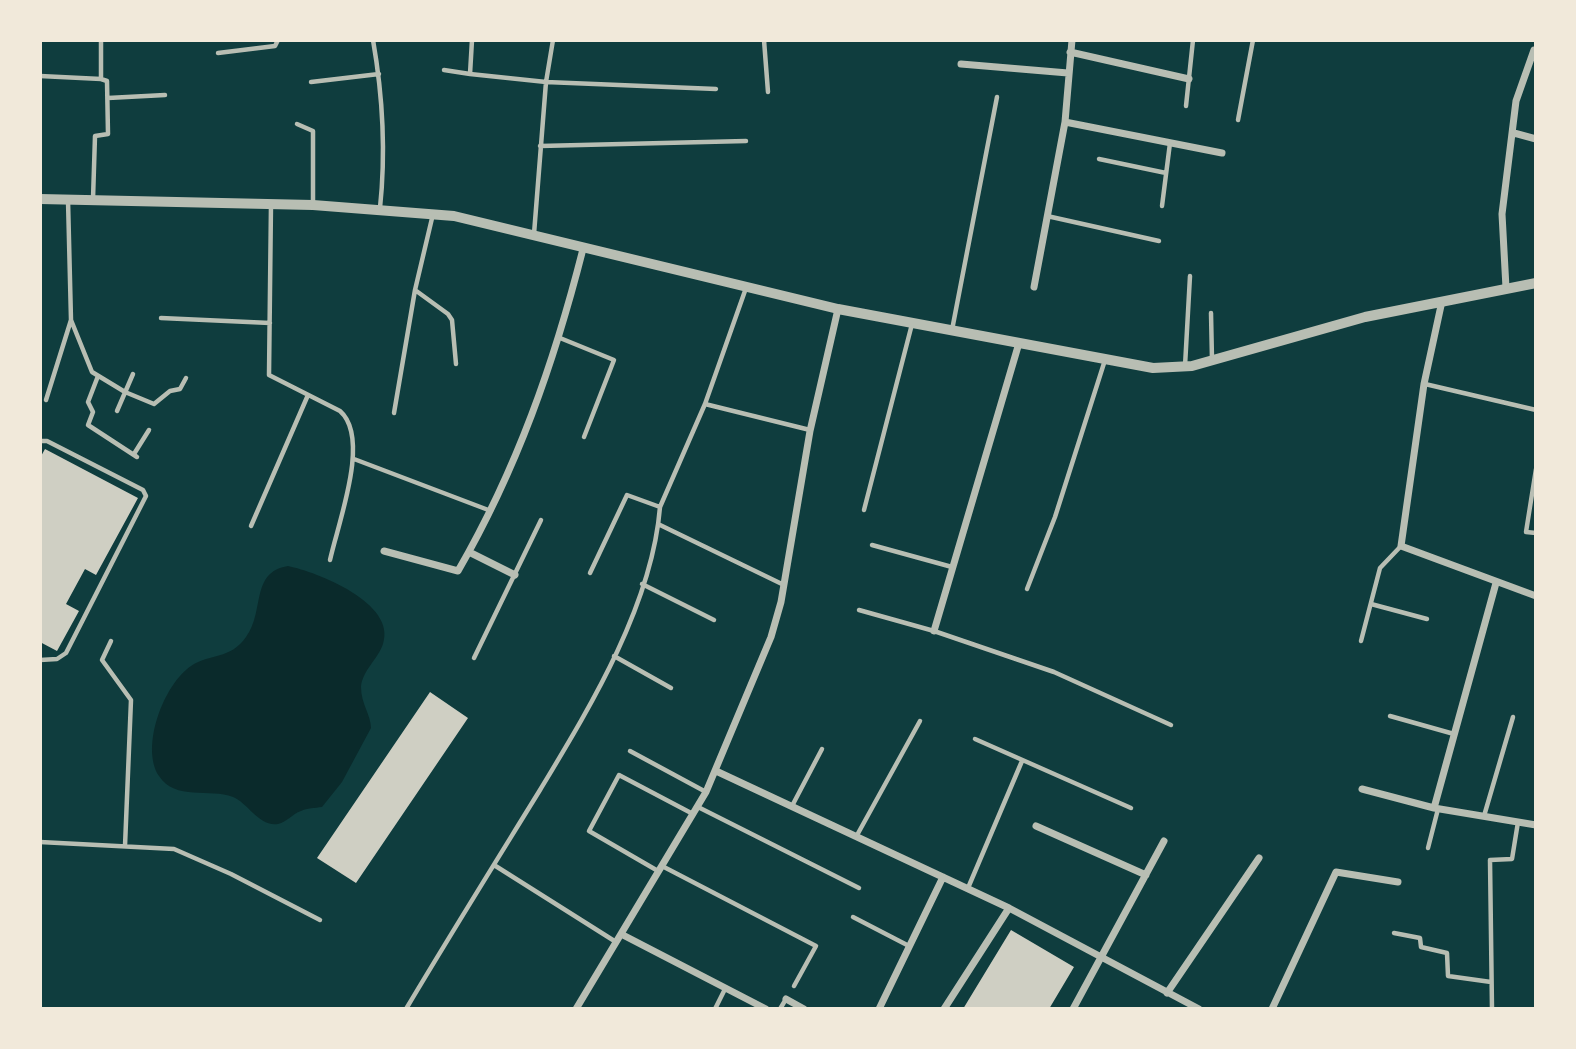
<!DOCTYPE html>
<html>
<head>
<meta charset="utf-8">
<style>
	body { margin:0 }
	#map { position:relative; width:1576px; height:1049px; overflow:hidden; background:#0f3d3e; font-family:Overpass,sans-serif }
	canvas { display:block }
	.frame { position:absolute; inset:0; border:42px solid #f1e9da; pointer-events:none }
</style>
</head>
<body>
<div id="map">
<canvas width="1576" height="1049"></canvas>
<div class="frame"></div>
</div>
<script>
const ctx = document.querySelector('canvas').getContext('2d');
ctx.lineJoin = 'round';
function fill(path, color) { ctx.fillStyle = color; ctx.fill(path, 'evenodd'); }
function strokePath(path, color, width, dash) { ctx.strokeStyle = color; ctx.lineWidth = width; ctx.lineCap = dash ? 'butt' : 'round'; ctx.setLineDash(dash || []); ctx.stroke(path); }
const water = new Path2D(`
	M 288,566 C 317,572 397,603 383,644 C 378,659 362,671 361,687 C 361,704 371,715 371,728 L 342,782 L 322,807 C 315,808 307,808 301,811 C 292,814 287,822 278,824 C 259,827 248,803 233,797 C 210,788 175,801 159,776 C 140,747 164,684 191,666 C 210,653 230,660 246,637 C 265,612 250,572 288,566 Z`);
const building = new Path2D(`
	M 45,449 L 138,498 L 96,575 L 85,569 L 66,604 L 79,611 L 57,651 L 40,642 L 40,458 Z
	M 430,692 L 468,718 L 356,883 L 317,858 Z
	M 1011,930 L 1074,967 L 1049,1009 L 963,1009 Z`);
const service = new Path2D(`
	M 373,40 C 383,97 386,151 380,208
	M 472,40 L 470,74 L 546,82 L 716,89
	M 764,40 L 768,92
	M 218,53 L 275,46 L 278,40
	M 444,70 L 470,74
	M 40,76 L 101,79 L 101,40
	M 311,82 L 379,74
	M 108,98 L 165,95
	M 1186,106 L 1193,40
	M 1238,120 L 1253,40
	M 297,124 L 313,131 L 313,204
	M 540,146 L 746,141
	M 1099,159 L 1166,173
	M 93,199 L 95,136 L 108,134 L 107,81 L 101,79
	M 68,200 L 71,320 L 92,372 L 125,392 L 154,404 L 170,391 L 180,389 L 186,378
	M 271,204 L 269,375 L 340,411 C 371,438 338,523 330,560
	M 1162,206 L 1170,143
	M 433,214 L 415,290 L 448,314 L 452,320 L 456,364
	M 1047,216 L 1159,241
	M 534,234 L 546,82 L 553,40
	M 1211,313 L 1212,360
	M 161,318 L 270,323
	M 952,330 L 997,97
	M 560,338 L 614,360 L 584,437
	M 1185,366 L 1190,276
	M 98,376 L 88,402 L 93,412 L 88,425 L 137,457
	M 1425,384 L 1536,410
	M 46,400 L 71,320
	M 705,404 L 810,430
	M 117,411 L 133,374
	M 394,413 L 415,290
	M 40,441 L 47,441 L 143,490 L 146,496 L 66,653 L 57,659 L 40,660
	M 134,454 L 149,430
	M 354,459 L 491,511
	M 1536,469 L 1526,532 L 1536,533
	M 864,510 L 912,324
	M 658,524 L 784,585
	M 251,526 L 308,395
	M 872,545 L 952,567
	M 590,573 L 627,495 L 660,507
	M 642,584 L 714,620
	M 1027,589 L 1055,517 L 1105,360
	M 1371,604 L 1427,619
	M 859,610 L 934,631 L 1054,672 L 1171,725
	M 111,641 L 102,660 L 131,700 L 125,846
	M 1361,641 L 1380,568 L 1401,546
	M 614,656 L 671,688
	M 474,658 L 541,520
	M 1390,716 L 1454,734
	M 975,739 L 1131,808
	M 630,751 L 706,792
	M 792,806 L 822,749
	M 698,807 L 859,888
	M 1484,816 L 1513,717
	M 856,837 L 920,721
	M 40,842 L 174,849 L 231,874 L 320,920
	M 1428,848 L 1438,809
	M 494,865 L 616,942
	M 662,866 L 816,946 L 794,986
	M 658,871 L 589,831 L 619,775 L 693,814
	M 968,888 L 1022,761
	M 853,917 L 909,946
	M 1394,933 L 1420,938 L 1421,947 L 1447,953 L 1448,976 L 1491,982
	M 406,1009 C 450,935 495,863 540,790 C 590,707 652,606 660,507 L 705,404 L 746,288
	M 715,1009 L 725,989
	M 780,1009 L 786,999
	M 1492,1009 L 1490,860 L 1512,859 L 1518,822`);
const minor = new Path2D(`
	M 1070,52 L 1189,79
	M 961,64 L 1068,73
	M 1065,122 L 1222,153
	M 1514,133 L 1536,139
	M 1034,287 L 1065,122 L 1072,40
	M 1506,288 L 1502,214 L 1516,101 L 1534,50
	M 1442,301 L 1424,384 L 1401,546 L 1536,596
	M 384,551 L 458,571 C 517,469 554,363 583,249
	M 469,552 L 515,575
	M 934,631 L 1019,343
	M 716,771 L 1009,908 L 1199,1009
	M 1362,789 L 1434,808 L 1536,825
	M 1434,808 L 1496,583
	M 1036,826 L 1146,875
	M 621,934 L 766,1009
	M 1167,993 L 1259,858
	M 786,999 L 804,1009
	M 576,1009 L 706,792 L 771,637 L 781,602 L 810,431 L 838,309
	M 879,1009 L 943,877
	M 944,1009 L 1009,908
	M 1073,1009 L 1164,841
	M 1272,1009 L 1336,872 L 1398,882`);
const tertiary = new Path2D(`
	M 40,199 L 313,205 L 454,216 L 838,309 L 1153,368 L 1192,366 L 1365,317 L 1536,283`);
fill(water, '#0a2a2b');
fill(building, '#cfcfc3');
strokePath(service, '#b8beb3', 4.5);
strokePath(minor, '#b8beb3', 7);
strokePath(tertiary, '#b8beb3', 10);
</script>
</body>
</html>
